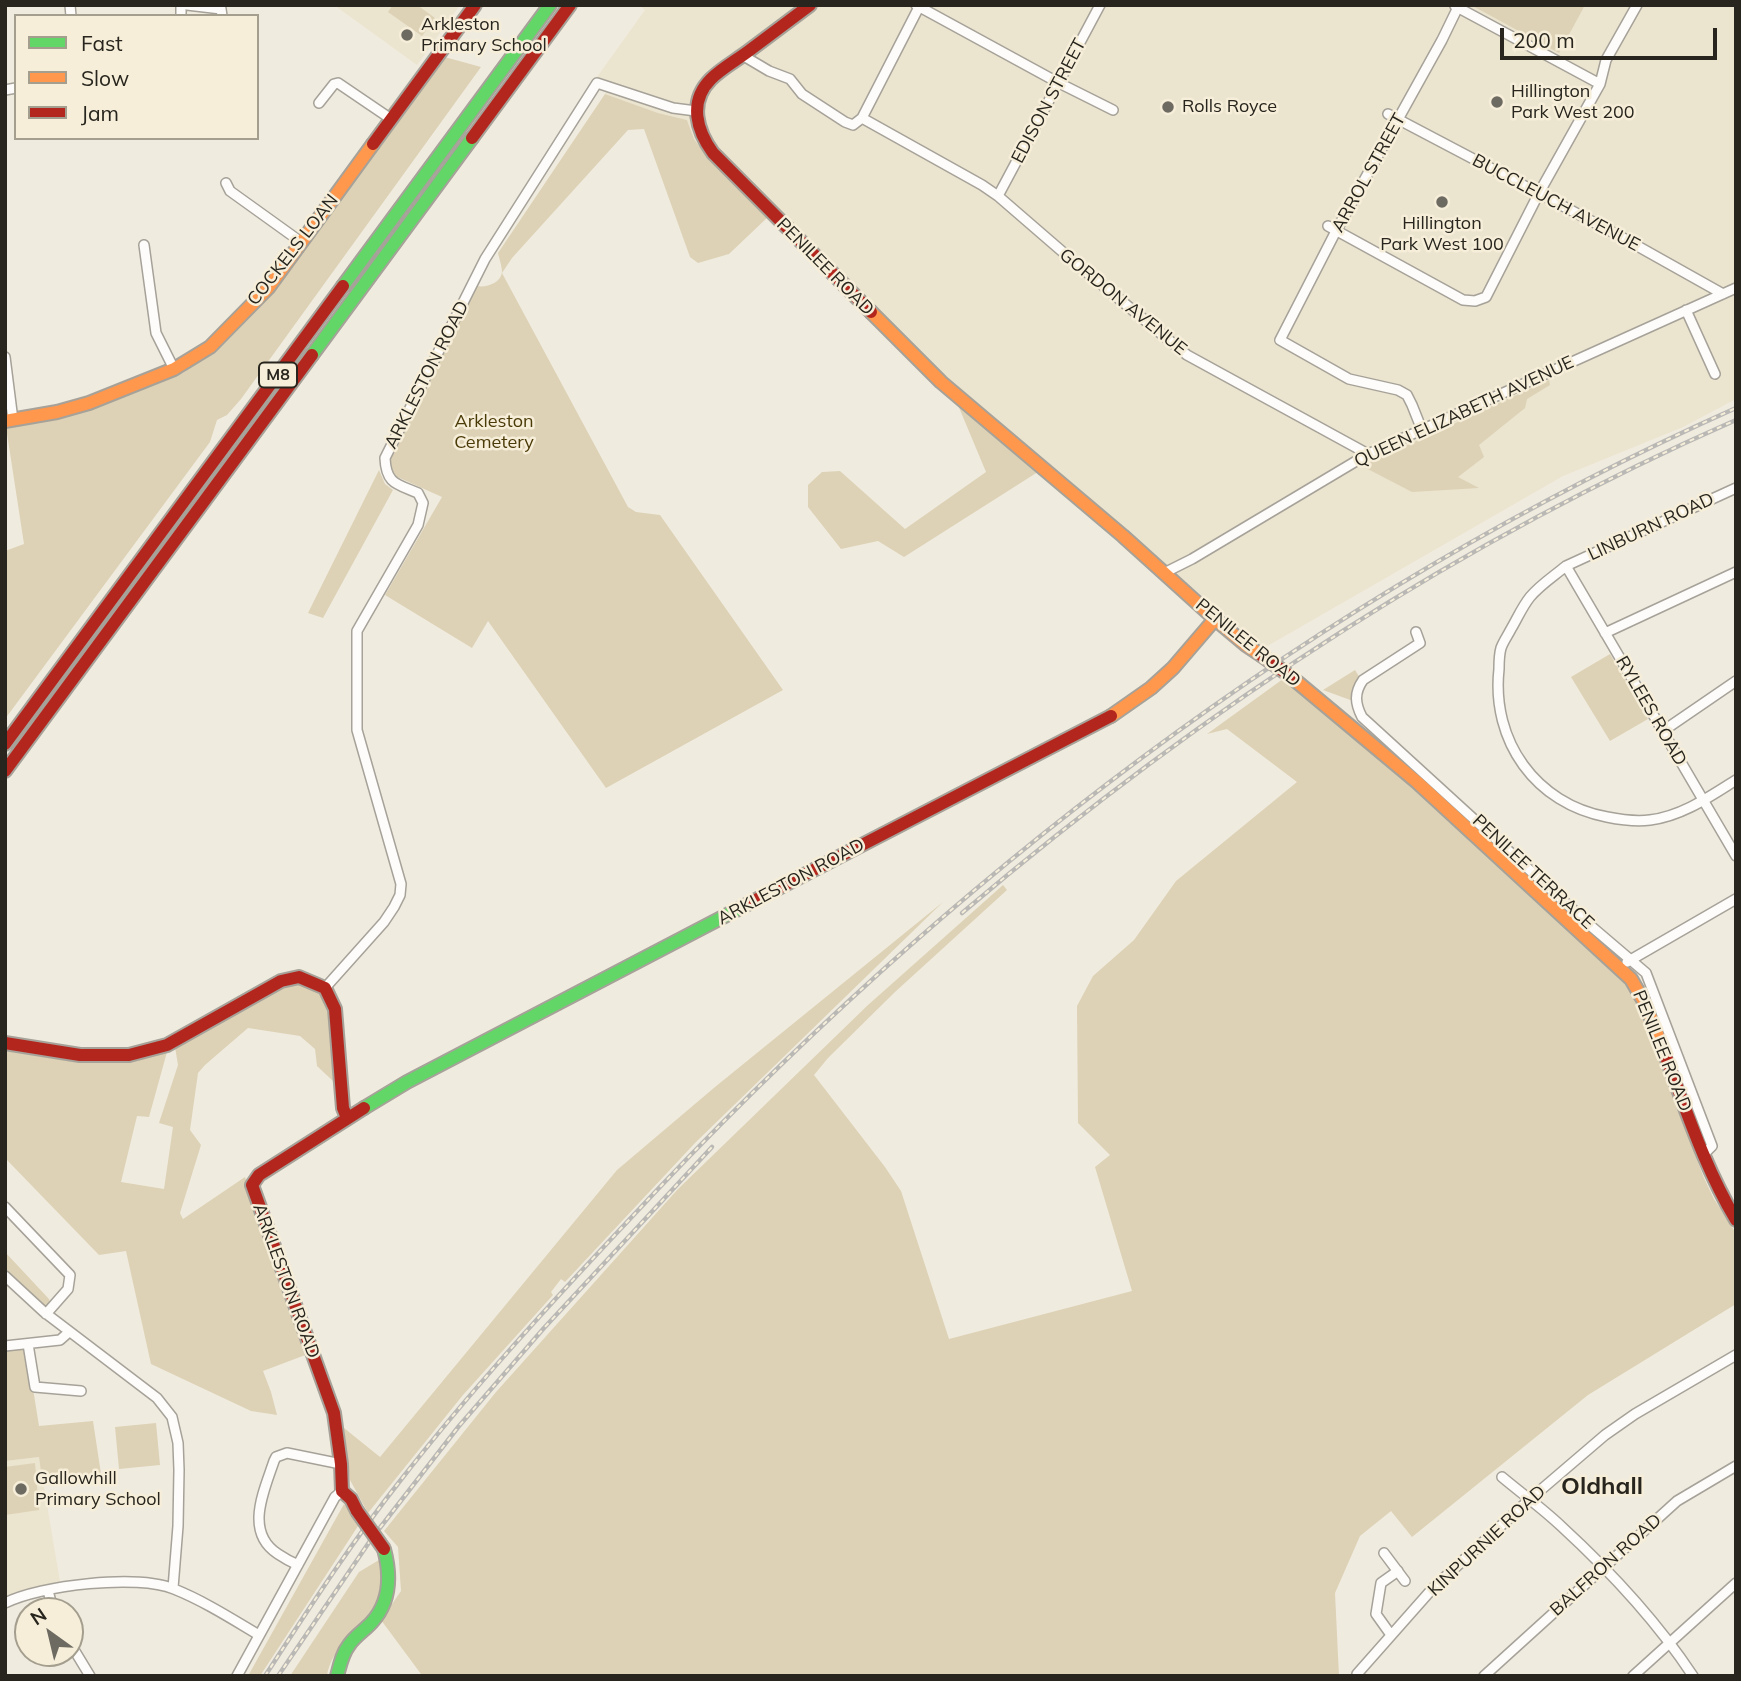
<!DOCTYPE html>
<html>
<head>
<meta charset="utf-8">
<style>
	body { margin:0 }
	#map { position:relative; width:1741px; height:1681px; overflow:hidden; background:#f0ebdf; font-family:Mulish,sans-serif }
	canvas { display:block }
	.frame { position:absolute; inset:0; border:7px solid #27251d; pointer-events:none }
	.legend { position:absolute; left:14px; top:14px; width:245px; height:126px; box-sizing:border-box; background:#f6eed9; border:2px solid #a39e8e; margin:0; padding:9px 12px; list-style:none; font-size:21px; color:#27251d }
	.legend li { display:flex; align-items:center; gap:14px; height:35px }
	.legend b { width:35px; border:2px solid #a39e8e }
	.north { position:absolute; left:14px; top:1597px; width:70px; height:70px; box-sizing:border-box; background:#f6eed9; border:2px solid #a39e8e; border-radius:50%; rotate:326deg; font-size:19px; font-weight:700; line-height:28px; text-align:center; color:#27251d }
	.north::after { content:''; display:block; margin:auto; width:24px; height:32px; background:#6d6a61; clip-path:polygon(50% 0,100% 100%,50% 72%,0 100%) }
	.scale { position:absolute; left:1500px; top:28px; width:217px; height:32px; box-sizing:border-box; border:4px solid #27251d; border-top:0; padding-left:9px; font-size:21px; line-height:24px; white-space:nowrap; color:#27251d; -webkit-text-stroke:5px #f6eed9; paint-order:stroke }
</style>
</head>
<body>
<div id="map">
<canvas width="1741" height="1681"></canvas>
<div class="frame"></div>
<ul class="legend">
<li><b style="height:9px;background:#63d668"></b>Fast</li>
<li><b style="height:9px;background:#ff974d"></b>Slow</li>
<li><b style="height:9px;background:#b3261e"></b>Jam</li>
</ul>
<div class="north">N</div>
<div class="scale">200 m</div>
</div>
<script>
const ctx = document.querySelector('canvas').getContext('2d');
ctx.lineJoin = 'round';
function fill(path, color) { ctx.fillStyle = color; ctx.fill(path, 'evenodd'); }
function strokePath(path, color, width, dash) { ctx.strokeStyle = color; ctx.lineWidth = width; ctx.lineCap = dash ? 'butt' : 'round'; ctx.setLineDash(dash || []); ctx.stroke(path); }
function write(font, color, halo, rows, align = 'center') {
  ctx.font = font + ' Mulish,sans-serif'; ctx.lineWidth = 5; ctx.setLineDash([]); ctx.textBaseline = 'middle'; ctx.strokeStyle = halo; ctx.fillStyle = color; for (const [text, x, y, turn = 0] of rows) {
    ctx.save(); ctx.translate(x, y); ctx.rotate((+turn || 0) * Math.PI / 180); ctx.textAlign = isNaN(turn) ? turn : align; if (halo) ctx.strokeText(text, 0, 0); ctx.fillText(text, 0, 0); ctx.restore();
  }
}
const built = new Path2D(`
	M 334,5 L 460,5 L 417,65 Z
	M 639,5 L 1736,5 L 1736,399 L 1683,427 L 1563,476 L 1264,648 L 939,375 L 710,161 L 694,139 L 687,120 L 658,113 L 605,94 L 610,82 L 597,77 L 645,10 Z
	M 39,1457 L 60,1582 L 19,1591 L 5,1598 L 5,1461 Z`);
const green = new Path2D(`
	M 393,5 L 417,5 L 435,18 L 422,36 L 388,12 Z
	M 1471,5 L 1585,5 L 1559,53 Z
	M 441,56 L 481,67 L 241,399 L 227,415 L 217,420 L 210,442 L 5,719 L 5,551 L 24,544 L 6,427 L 57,417 L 183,373 L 214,350 Z
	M 605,94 L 658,113 L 687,120 L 694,139 L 710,161 L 769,216 L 729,254 L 698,263 L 690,257 L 644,129 L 628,130 L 512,258 L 502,273 L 628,507 L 636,512 L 660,515 L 783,690 L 606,788 L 488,621 L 472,648 L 385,595 L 442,497 L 393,475 L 389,466 L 390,460 L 439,356 L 477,286 C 486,288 501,283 502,272 C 502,266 499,258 498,253 Z
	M 1549,380 L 1550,385 L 1527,399 L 1525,408 L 1479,445 L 1484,457 L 1458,477 L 1479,488 L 1412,492 L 1362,466 Z
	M 955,398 L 1041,470 L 904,557 L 878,541 L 841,549 L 808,507 L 808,485 L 822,472 L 840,471 L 905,529 L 986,472 Z
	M 379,470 L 385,484 L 393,490 L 323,618 L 308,613 Z
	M 1610,654 L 1648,719 L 1610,741 L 1571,677 Z
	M 1355,670 L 1360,678 L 1355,686 L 1353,701 L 1323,690 Z
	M 1283,679 L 1405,780 L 1619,976 L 1630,988 L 1640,1008 L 1704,1178 L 1714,1199 L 1736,1233 L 1736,1304 L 1588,1395 L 1412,1537 L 1391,1511 L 1360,1536 L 1335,1593 L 1339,1676 L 424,1676 L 421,1674 L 381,1620 L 401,1591 L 398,1547 L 384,1531 L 496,1392 L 678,1189 L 868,1005 L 1003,885 L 1007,890 L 895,992 L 828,1058 L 814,1075 L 885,1167 L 901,1191 L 949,1339 L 1132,1291 L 1095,1167 L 1110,1155 L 1078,1123 L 1077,1006 L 1093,976 L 1134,940 L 1176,881 L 1297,782 L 1227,729 L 1207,734 Z
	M 943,902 L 695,1143 L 565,1282 L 561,1279 L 551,1292 L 553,1295 L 463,1395 L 368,1513 L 350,1480 L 344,1428 L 380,1457 L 617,1170 L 715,1087 Z
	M 289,984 L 308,984 L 324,998 L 331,1013 L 334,1082 L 317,1066 L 315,1049 L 300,1036 L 248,1028 L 205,1065 L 198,1073 L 190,1130 L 201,1145 L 180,1213 L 183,1219 L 245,1177 L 308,1354 L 263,1371 L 271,1392 L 277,1415 L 251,1411 L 151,1364 L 126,1251 L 99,1255 L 5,1158 L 5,1049 L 61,1059 L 139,1060 L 167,1052 L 149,1117 L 137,1116 L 121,1182 L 164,1189 L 173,1127 L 159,1123 L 178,1065 L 175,1047 Z
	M 5,1252 L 49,1299 L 52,1307 L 46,1312 L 5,1273 Z
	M 26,1345 L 39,1426 L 93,1421 L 101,1474 L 42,1479 L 39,1457 L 5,1461 L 5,1348 Z
	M 156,1423 L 160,1465 L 119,1469 L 115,1427 Z
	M 35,1463 L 39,1510 L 5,1515 L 5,1467 Z
	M 344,1504 L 360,1523 L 260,1676 L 248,1676 Z
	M 379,1560 C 394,1623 335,1629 327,1676 L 290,1676 L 359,1572 Z`);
const street = new Path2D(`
	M 70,5 L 71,16
	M 181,5 L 181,16
	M 187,5 L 221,9 L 222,16
	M 916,5 L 1059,83 L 1113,110
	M 1455,6 L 1600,84
	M 742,55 L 769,71 L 790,79 L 802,94 L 845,122 L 853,125 L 862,118 L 920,5
	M 5,90 L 16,88
	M 319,103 L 334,84 L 338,83 L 391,119
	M 1388,114 L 1616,234 L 1723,294
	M 862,118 L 982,185 L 998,196 L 1072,260 L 1187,355 L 1368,454
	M 226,183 L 230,191 L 301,242
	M 998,196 L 1100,5
	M 1328,226 L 1463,300 L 1475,301 L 1486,297 L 1539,193 L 1600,84 L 1606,60 L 1637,5
	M 144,245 L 156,333 L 174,369
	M 1686,310 L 1715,374
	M 5,357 L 13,420
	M 1422,430 L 1412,405 L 1407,395 L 1398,390 L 1349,379 L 1280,340 L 1336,231 L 1442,40 L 1459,5
	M 1736,488 L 1566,566 C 1554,576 1540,585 1530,597 C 1522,607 1517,619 1511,629 C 1508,635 1503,642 1501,648 C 1499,655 1499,663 1499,669 C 1491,741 1536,804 1607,817 C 1622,820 1635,822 1650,820 C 1682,816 1709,797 1736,780
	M 1566,566 L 1736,856
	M 1164,573 L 1192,559 L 1368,454 L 1736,288
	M 1416,632 L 1420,643 L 1363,680 C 1354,693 1355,703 1362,717 L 1592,927 L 1646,973 L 1712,1146 L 1703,1155
	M 1605,633 L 1736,572
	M 1663,731 L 1736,681
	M 1627,962 L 1736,899
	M 325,988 L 384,922 L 394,907 L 400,895 L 401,884 L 357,730 L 357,631 L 418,525 L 423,503 L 418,493 C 397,484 386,484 385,458 L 485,259 L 597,83 L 673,108 L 696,111
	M 5,1207 L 70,1275 L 68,1289 L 46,1314
	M 5,1276 L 44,1312 L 157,1398 L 172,1417 L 178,1443 L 179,1470 L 178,1526 L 173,1588
	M 28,1344 L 35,1387 L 81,1391
	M 5,1346 L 60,1340 L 69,1332
	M 1502,1477 C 1521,1493 1542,1508 1561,1526 C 1610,1571 1656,1620 1693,1676
	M 1384,1553 L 1405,1581
	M 298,1565 C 291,1562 284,1558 278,1554 C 244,1532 264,1491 274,1461 L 276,1457 L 287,1453 L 341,1464
	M 48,1590 L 53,1611
	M 5,1603 C 41,1585 137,1574 174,1589 C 204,1601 232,1619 259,1635
	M 1391,1635 L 1376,1614 L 1381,1583 L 1398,1571
	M 70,1643 L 90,1676
	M 237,1676 L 335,1497 L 342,1491
	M 1357,1676 L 1357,1674 L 1433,1588 L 1529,1500 L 1605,1435 L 1635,1414 L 1736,1355
	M 1484,1676 L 1677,1501 L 1736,1466
	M 1633,1676 L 1736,1583`);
const fast = new Path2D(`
	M 343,286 L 550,5
	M 312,355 L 472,138
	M 364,1108 L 407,1082 L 744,906
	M 337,1676 C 340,1665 342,1654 349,1645 C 355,1636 365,1630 372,1622 C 391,1601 391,1575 384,1549`);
const slow = new Path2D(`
	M 871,312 L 941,382 L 1123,536 L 1215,619 L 1246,645 L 1261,655
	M 5,421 L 57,412 L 89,403 L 174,369 L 210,347 L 268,288 L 373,144
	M 1290,676 L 1417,782 L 1631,979 L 1646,1005 L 1666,1057
	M 1111,716 L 1151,688 L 1173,668 L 1215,619`);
const jam = new Path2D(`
	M 810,5 C 790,20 770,35 750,50 C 737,60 722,68 711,79 C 688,102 697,131 713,153 L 871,312
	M 472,138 L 570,5
	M 373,144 L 475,5
	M 5,744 L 343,286
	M 5,771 L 312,355
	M 744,906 L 1111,716
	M 5,1043 L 80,1055 L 129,1055 L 167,1045 L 281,981 L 299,977 L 325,988 L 335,1009 L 343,1108 L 347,1118
	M 1666,1057 C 1687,1112 1705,1168 1736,1220
	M 357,1511 L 351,1499 L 342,1491 L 341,1464 L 334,1413 L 252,1185 L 259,1175 L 364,1108`);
const rail = new Path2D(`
	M 962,913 C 1195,715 1456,543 1736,420
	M 265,1676 C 308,1610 351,1543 400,1481 C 471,1390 549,1305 628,1221 C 943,882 1312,597 1736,408
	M 278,1676 L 372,1538 L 459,1426 L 544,1328 L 712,1147`);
const jamBridge = new Path2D(`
	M 1261,655 L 1290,676
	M 357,1511 L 384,1549`);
const markers = [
	[407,35,7,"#6d6a61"],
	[1497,102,7,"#6d6a61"],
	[1168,107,7,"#6d6a61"],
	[1442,202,7,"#6d6a61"],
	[21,1489,7,"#6d6a61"]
];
const shields = [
	[278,375,38]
];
const shieldNames = [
	["M8",278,375]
];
const poiNames = [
	["Arkleston",421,25],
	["Primary School",421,46],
	["Hillington",1511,92],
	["Park West 200",1511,113],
	["Rolls Royce",1182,107],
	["Hillington",1442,224,"center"],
	["Park West 100",1442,245,"center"],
	["Gallowhill",35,1479],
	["Primary School",35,1500]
];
const streetNames = [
	["EDISON STREET",1049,101,-62],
	["ARROL STREET",1369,173,-61],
	["BUCCLEUCH AVENUE",1556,203,28],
	["COCKELS LOAN",293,250,-52],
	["PENILEE ROAD",825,267,45],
	["GORDON AVENUE",1123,302,39],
	["ARKLESTON ROAD",427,375,-63],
	["QUEEN ELIZABETH AVENUE",1464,412,-25],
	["LINBURN ROAD",1651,527,-25],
	["PENILEE ROAD",1248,643,39],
	["RYLEES ROAD",1651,711,60],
	["PENILEE TERRACE",1533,872,43],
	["ARKLESTON ROAD",791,882,-28],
	["PENILEE ROAD",1662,1051,68],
	["ARKLESTON ROAD",286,1281,70],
	["KINPURNIE ROAD",1487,1541,-43],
	["BALFRON ROAD",1606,1565,-42]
];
const parkNames = [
	["Arkleston",494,422],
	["Cemetery",494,443]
];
const districtNames = [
	["Oldhall",1602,1487]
];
fill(built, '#ebe4cf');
fill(green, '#ddd2b6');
strokePath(street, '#a6a299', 12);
strokePath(fast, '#a6a299', 16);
strokePath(slow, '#a6a299', 16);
strokePath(jam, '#a6a299', 16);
strokePath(street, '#fdfcfa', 9);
strokePath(fast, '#63d668', 12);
strokePath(slow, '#ff974d', 12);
strokePath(jam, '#b3261e', 12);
strokePath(rail, '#b9b8b5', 4.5);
strokePath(rail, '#f6eed9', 2, [5]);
strokePath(jamBridge, '#a6a299', 16, []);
strokePath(jamBridge, '#b3261e', 12);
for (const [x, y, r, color] of markers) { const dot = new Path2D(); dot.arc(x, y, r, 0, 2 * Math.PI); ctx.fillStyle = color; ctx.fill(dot); strokePath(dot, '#f6eed9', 2.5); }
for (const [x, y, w] of shields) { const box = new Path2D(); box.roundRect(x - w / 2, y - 12.5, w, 25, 5); ctx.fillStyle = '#f6eed9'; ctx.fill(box); strokePath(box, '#27251d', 2); }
write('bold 16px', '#27251d', null, shieldNames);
write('18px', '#27251d', '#f6eed9', poiNames, 'left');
write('18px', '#27251d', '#f6eed9', streetNames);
write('18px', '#4b3b08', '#f6eed9', parkNames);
write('bold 24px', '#27251d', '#f6eed9', districtNames);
</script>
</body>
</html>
